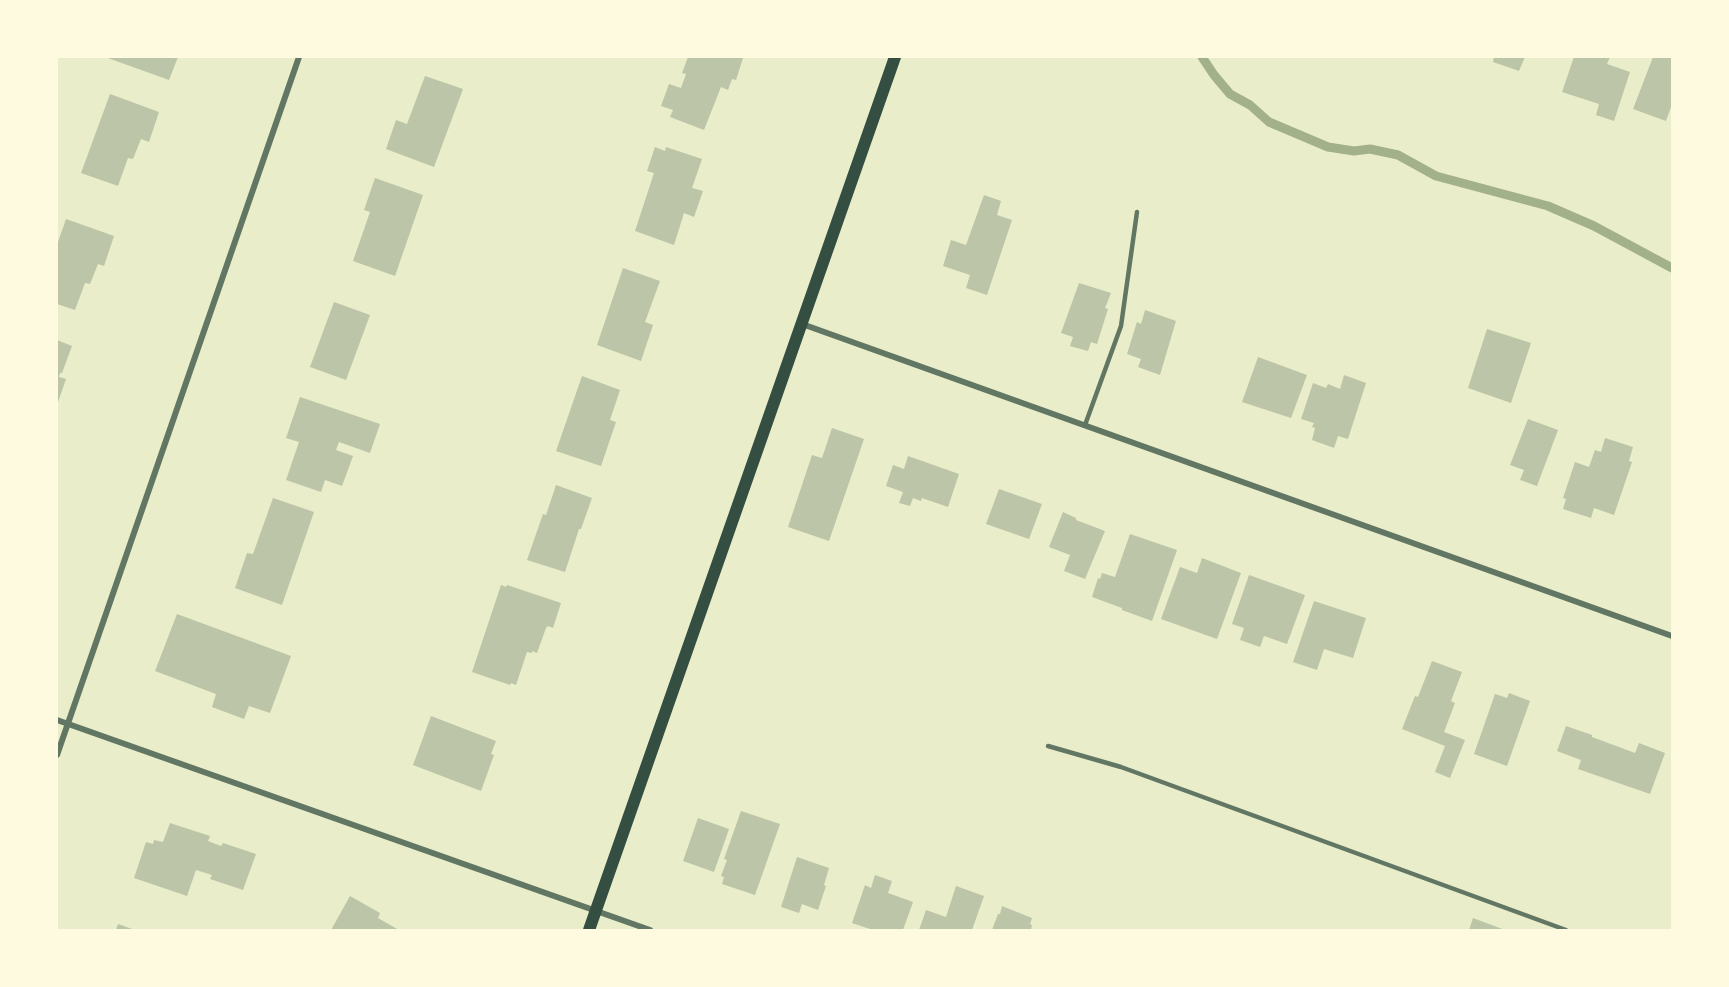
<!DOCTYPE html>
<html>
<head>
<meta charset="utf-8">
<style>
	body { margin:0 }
	#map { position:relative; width:1729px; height:987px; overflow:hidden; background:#e9edc9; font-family:Commissioner,sans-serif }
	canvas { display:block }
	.frame { position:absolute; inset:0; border:58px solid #fefae0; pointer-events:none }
</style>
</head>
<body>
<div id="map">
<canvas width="1729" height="987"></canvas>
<div class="frame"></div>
</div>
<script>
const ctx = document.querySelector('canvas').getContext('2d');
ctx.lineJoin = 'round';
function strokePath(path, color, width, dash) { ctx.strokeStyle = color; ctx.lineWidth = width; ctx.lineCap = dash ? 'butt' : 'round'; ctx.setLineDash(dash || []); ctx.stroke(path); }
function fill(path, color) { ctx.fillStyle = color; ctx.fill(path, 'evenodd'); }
const stream = new Path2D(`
	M 1202,57 L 1214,75 L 1230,94 L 1250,105 L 1269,122 L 1328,147 L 1354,151 L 1370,149 L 1398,155 L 1436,176 L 1548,206 L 1594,226 L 1672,268`);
const building = new Path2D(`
	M 105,57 L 178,57 L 169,80 Z
	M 688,57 L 743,58 L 736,80 L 732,79 L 728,90 L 721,87 L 704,130 L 670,117 L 673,110 L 661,106 L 669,84 L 681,88 L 686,74 L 682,73 Z
	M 1494,57 L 1525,57 L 1519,71 L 1493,62 Z
	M 1574,57 L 1610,57 L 1607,64 L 1630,72 L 1614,121 L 1596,115 L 1599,104 L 1562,92 Z
	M 1653,57 L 1672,57 L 1672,107 L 1671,107 L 1666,121 L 1633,109 Z
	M 425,76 L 463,89 L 434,167 L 386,149 L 396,120 L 407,124 Z
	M 110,94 L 159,112 L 149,142 L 141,139 L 133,159 L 128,158 L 118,186 L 81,173 Z
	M 655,147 L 665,151 L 666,147 L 702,159 L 692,188 L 703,191 L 694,217 L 684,213 L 674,245 L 635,231 L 654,173 L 647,171 Z
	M 375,178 L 423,195 L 395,276 L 353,261 L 370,212 L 364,210 Z
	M 984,195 L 1001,201 L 997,215 L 1012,220 L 987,295 L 966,288 L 970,275 L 943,266 L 951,240 L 966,245 Z
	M 66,219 L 114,236 L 104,266 L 98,264 L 90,284 L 85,283 L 75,310 L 57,304 L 57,245 Z
	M 623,268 L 660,281 L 645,322 L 653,325 L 641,361 L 597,345 Z
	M 1079,283 L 1111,293 L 1105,308 L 1108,309 L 1097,344 L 1091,342 L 1088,351 L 1070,346 L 1073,337 L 1061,333 Z
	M 334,302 L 370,315 L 346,380 L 310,367 Z
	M 1145,310 L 1176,321 L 1160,375 L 1138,367 L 1141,359 L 1127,354 L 1137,322 L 1141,324 Z
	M 1487,329 L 1531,343 L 1511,403 L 1468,388 Z
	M 57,340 L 72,346 L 62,373 L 60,373 L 59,377 L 66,379 L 57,405 Z
	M 1258,357 L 1307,375 L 1291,418 L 1242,402 Z
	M 1344,375 L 1366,383 L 1348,439 L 1338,436 L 1334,448 L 1312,440 L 1315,428 L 1312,427 L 1314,423 L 1301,419 L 1313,383 L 1326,388 L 1328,384 L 1340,389 Z
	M 582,376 L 620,390 L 610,420 L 616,422 L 601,466 L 556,451 Z
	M 300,397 L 380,424 L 370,453 L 339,442 L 336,450 L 353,456 L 342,486 L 325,480 L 321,492 L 286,480 L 299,442 L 286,438 Z
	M 1528,419 L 1558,430 L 1537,486 L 1520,480 L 1524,470 L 1510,465 Z
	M 832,428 L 864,439 L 829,541 L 788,527 L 812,455 L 822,458 Z
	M 1605,438 L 1633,447 L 1629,461 L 1632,462 L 1614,515 L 1594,508 L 1591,518 L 1563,509 L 1566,499 L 1563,498 L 1575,462 L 1589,467 L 1595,450 L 1601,452 Z
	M 908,456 L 959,474 L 948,507 L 922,498 L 921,501 L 913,498 L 910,506 L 899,503 L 903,492 L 886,486 L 893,465 L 904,469 Z
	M 556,485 L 592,498 L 581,529 L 579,529 L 565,572 L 527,560 L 543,514 L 546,515 Z
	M 999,489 L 1042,504 L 1029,539 L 986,524 Z
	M 273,498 L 314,512 L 282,605 L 235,588 L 247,553 L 253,554 Z
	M 1063,512 L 1076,518 L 1076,520 L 1105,531 L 1085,579 L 1064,571 L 1070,555 L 1049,547 Z
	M 1130,534 L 1177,550 L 1152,621 L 1122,610 L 1122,608 L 1092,597 L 1098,578 L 1100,579 L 1102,573 L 1115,577 Z
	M 1202,558 L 1241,573 L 1217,639 L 1161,619 L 1180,567 L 1197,573 Z
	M 1249,575 L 1305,595 L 1287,644 L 1264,636 L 1260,647 L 1240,640 L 1244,628 L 1232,624 Z
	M 501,585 L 506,587 L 507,585 L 561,603 L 553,628 L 548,626 L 546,628 L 537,653 L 532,651 L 532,653 L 527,652 L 516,685 L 511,683 L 510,685 L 472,672 Z
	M 1314,601 L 1366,618 L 1353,658 L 1324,649 L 1317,670 L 1293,662 Z
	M 177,614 L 291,656 L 270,713 L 249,706 L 244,719 L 212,707 L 216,694 L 155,671 Z
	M 1432,661 L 1462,672 L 1451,701 L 1455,703 L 1444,732 L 1465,740 L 1450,778 L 1435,772 L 1445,746 L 1402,729 L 1415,696 L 1418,697 Z
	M 1509,693 L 1530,701 L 1507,766 L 1474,754 L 1495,694 L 1507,698 Z
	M 431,716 L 496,741 L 491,754 L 494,755 L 481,791 L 413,765 Z
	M 1566,726 L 1592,735 L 1592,737 L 1635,753 L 1639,743 L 1665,753 L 1650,794 L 1578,769 L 1581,760 L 1557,751 Z
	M 741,811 L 780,824 L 755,895 L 722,884 L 724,877 L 721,876 L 727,860 L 724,859 Z
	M 698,818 L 729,829 L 714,872 L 683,861 Z
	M 170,823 L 210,836 L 208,841 L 221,846 L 223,843 L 256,854 L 243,890 L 210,879 L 212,875 L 196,870 L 187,896 L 134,878 L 146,842 L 153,844 L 154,840 L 163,842 Z
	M 797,857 L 829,868 L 824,885 L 826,886 L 818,910 L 802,904 L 799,913 L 781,907 Z
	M 875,875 L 892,881 L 888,893 L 913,902 L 903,930 L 873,930 L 852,923 L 865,885 L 871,888 Z
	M 956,886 L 984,896 L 972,930 L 919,930 L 926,910 L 946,917 Z
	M 350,896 L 380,913 L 378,918 L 399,930 L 331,930 Z
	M 1002,906 L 1032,918 L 1030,924 L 1032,925 L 1031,930 L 992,930 L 998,914 L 1000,914 Z
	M 1473,918 L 1505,930 L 1469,930 Z
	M 118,924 L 135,930 L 116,930 Z`);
const service = new Path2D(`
	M 1085,425 L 1121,326 L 1137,212
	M 1048,746 L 1121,767 L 1566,930`);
const minor = new Path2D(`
	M 802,324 L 1672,636
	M 57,720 L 650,930
	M 57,755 L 299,57`);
const secondary = new Path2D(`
	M 589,930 L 895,57`);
strokePath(stream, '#a3b18a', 9);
fill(building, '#bcc5a7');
strokePath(service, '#617663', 4.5);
strokePath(minor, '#617663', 6);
strokePath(secondary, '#344e41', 12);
</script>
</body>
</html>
